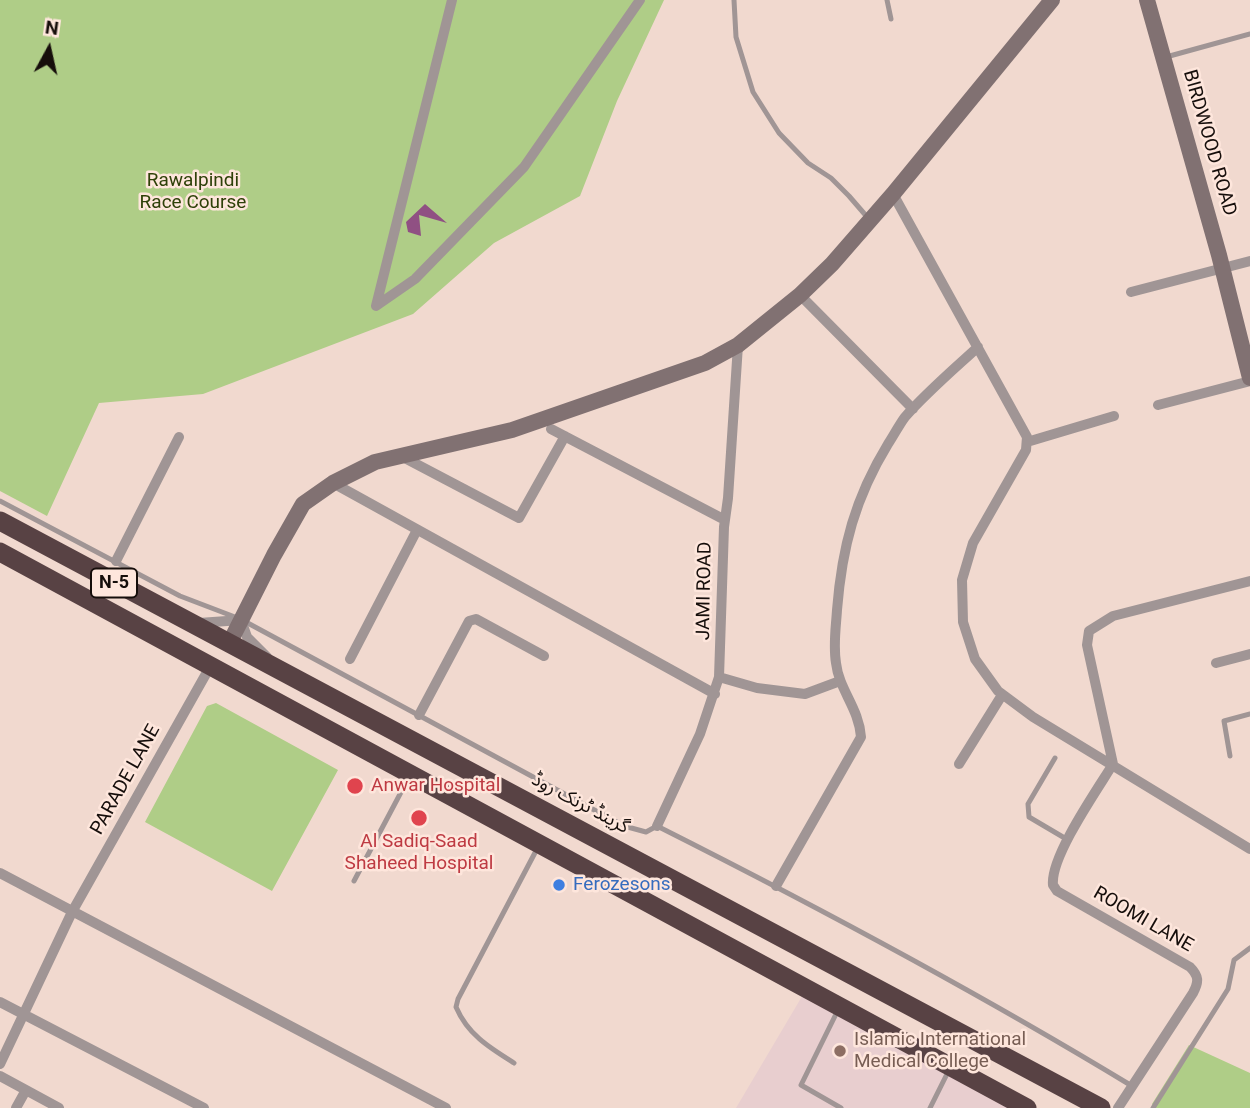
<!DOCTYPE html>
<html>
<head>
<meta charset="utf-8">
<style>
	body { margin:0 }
	#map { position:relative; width:1250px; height:1108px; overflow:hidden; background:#f1d9cf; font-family:Roboto,sans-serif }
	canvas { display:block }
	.north { position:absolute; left:14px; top:14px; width:70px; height:70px; -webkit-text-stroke:5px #fee6dc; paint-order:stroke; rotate:8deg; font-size:19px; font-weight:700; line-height:28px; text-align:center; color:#160e0b }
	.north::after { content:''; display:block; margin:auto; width:24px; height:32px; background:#160e0b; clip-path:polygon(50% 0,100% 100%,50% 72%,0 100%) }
</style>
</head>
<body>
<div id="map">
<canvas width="1250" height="1108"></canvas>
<div class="north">N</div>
</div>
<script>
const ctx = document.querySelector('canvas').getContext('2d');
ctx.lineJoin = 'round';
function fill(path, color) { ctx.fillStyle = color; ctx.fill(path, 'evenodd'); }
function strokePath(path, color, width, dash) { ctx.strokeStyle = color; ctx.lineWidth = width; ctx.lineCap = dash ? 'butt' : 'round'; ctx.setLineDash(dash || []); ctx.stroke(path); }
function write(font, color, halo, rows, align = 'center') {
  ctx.font = font + ' Roboto,"Noto Sans Arabic",sans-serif'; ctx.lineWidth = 5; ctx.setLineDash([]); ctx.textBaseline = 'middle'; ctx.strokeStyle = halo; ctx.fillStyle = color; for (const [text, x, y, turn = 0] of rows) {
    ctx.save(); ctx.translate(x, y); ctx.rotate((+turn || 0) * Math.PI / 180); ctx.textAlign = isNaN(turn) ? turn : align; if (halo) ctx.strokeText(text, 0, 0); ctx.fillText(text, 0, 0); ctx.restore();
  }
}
const education = new Path2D(`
	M 804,993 L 1016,1108 L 736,1108 Z`);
const green = new Path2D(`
	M 0,0 L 664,0 L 617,101 L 580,196 L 494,243 L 413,314 L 203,394 L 99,403 L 47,516 L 0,491 Z
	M 216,703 L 338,770 L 272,891 L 145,822 L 207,706 Z
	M 1189,1045 L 1250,1073 L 1250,1108 L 1155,1108 L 1152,1104 Z`);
const building = new Path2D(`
	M 425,204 L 447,223 L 419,215 L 421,236 L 408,232 L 406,222 Z`);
const lane = new Path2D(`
	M 734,0 L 736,37 L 753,92 L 779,133 L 808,163 L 831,178 L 849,196 L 868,218
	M 887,0 L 891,19
	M 1166,57 L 1250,34
	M 0,501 L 180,596 L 235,617
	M 244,621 L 624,826 L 646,832 L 657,826 C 818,907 977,992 1132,1086
	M 1230,756 L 1224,721 L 1250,714
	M 1055,758 L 1028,804 L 1029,817 L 1068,840
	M 354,881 L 408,779
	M 838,1010 L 801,1085 L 841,1108
	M 514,1063 C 490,1048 468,1035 456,1007 L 458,999 L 538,847
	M 930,1108 L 949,1070
	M 1153,1108 L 1228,989 L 1234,960 L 1250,948`);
const street = new Path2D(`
	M 452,0 L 376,306 L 415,279 L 524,167 L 640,0
	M 893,194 L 1027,437 L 1026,450 L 973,543 L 962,580 L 963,622 L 975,659 L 998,691 L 1033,717 L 1250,849
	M 1131,292 L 1250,261
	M 800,295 L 913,409
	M 1158,405 L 1250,381
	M 551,429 L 725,520
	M 1027,442 L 1114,416
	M 401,456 L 519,518 L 565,436
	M 333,483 L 715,694
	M 116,561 L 179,437
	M 199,623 L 241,620 L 247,637 L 267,657
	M 350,659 L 417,530
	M 1216,663 L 1250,654
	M 719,677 L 757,688 L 805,694 L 840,681
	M 419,715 L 469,621 L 476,619 L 544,656
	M 959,764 L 1002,695
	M 657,826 L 700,734 L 719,677 L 724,527 L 728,498 L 738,345
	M 0,873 L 446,1108
	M 776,886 L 861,737 C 859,708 839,690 836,663 C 833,645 836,627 837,610 C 842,547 855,498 888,444 C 894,435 899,425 905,417 C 927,392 953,370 978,347
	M 0,1002 L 204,1108
	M 0,1064 L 72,912 L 211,665
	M 0,1076 L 59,1108
	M 16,1108 L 26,1090
	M 1118,1108 L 1193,993 C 1199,982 1199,976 1190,967 L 1057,891 L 1053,885 C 1050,857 1097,790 1113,764 L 1087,645 L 1089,631 L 1113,616 L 1250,581`);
const secondary = new Path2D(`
	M 1147,0 L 1219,255 L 1250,378
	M 229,644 L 274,555 L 303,504 L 333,483 L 375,462 L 512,430 L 705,363 L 738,345 L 800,295 L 832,264 L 893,194 L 1052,0`);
const highway = new Path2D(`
	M 0,521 L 1101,1108
	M 0,552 L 1027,1108`);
const markers = [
	[355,786,9,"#e0444e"],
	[419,818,9,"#e0444e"],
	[559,885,7,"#3f7fe0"],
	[840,1051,7,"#8d6e63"]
];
const shields = [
	[114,583,46]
];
const shieldNames = [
	["N-5",114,583]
];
const streetNames = [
	["BIRDWOOD ROAD",1209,143,74],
	["JAMI ROAD",705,591,-89],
	["PARADE LANE",126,780,-61],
	["گرینڈ ٹرنک روڈ",580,804,28],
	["ROOMI LANE",1143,920,30]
];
const parkNames = [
	["Rawalpindi",193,181],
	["Race Course",193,203]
];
const healthNames = [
	["Anwar Hospital",371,786],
	["Al Sadiq-Saad",419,842,"center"],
	["Shaheed Hospital",419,864,"center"]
];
const shopNames = [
	["Ferozesons",573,885]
];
const educationNames = [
	["Islamic International",854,1040],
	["Medical College",854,1062]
];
fill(education, '#e8cecf');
fill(green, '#afcd87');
fill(building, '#905083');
strokePath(lane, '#a09595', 5);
strokePath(street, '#a09595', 10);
strokePath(secondary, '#817172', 16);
strokePath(highway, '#584244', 19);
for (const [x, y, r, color] of markers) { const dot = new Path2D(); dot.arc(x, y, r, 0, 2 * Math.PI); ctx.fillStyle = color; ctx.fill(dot); strokePath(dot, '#fee6dc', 2.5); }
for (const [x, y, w] of shields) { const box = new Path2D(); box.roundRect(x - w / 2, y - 14.5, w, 29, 5); ctx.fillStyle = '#fee6dc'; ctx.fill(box); strokePath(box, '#160e0b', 2); }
write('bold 18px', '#160e0b', null, shieldNames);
write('19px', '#160e0b', '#fee6dc', streetNames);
write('19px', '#2e4108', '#fee6dc', parkNames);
write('19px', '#be3a42', '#fee6dc', healthNames, 'left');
write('19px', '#366cbe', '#fee6dc', shopNames, 'left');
write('19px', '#785e54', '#fee6dc', educationNames, 'left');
</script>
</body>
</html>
